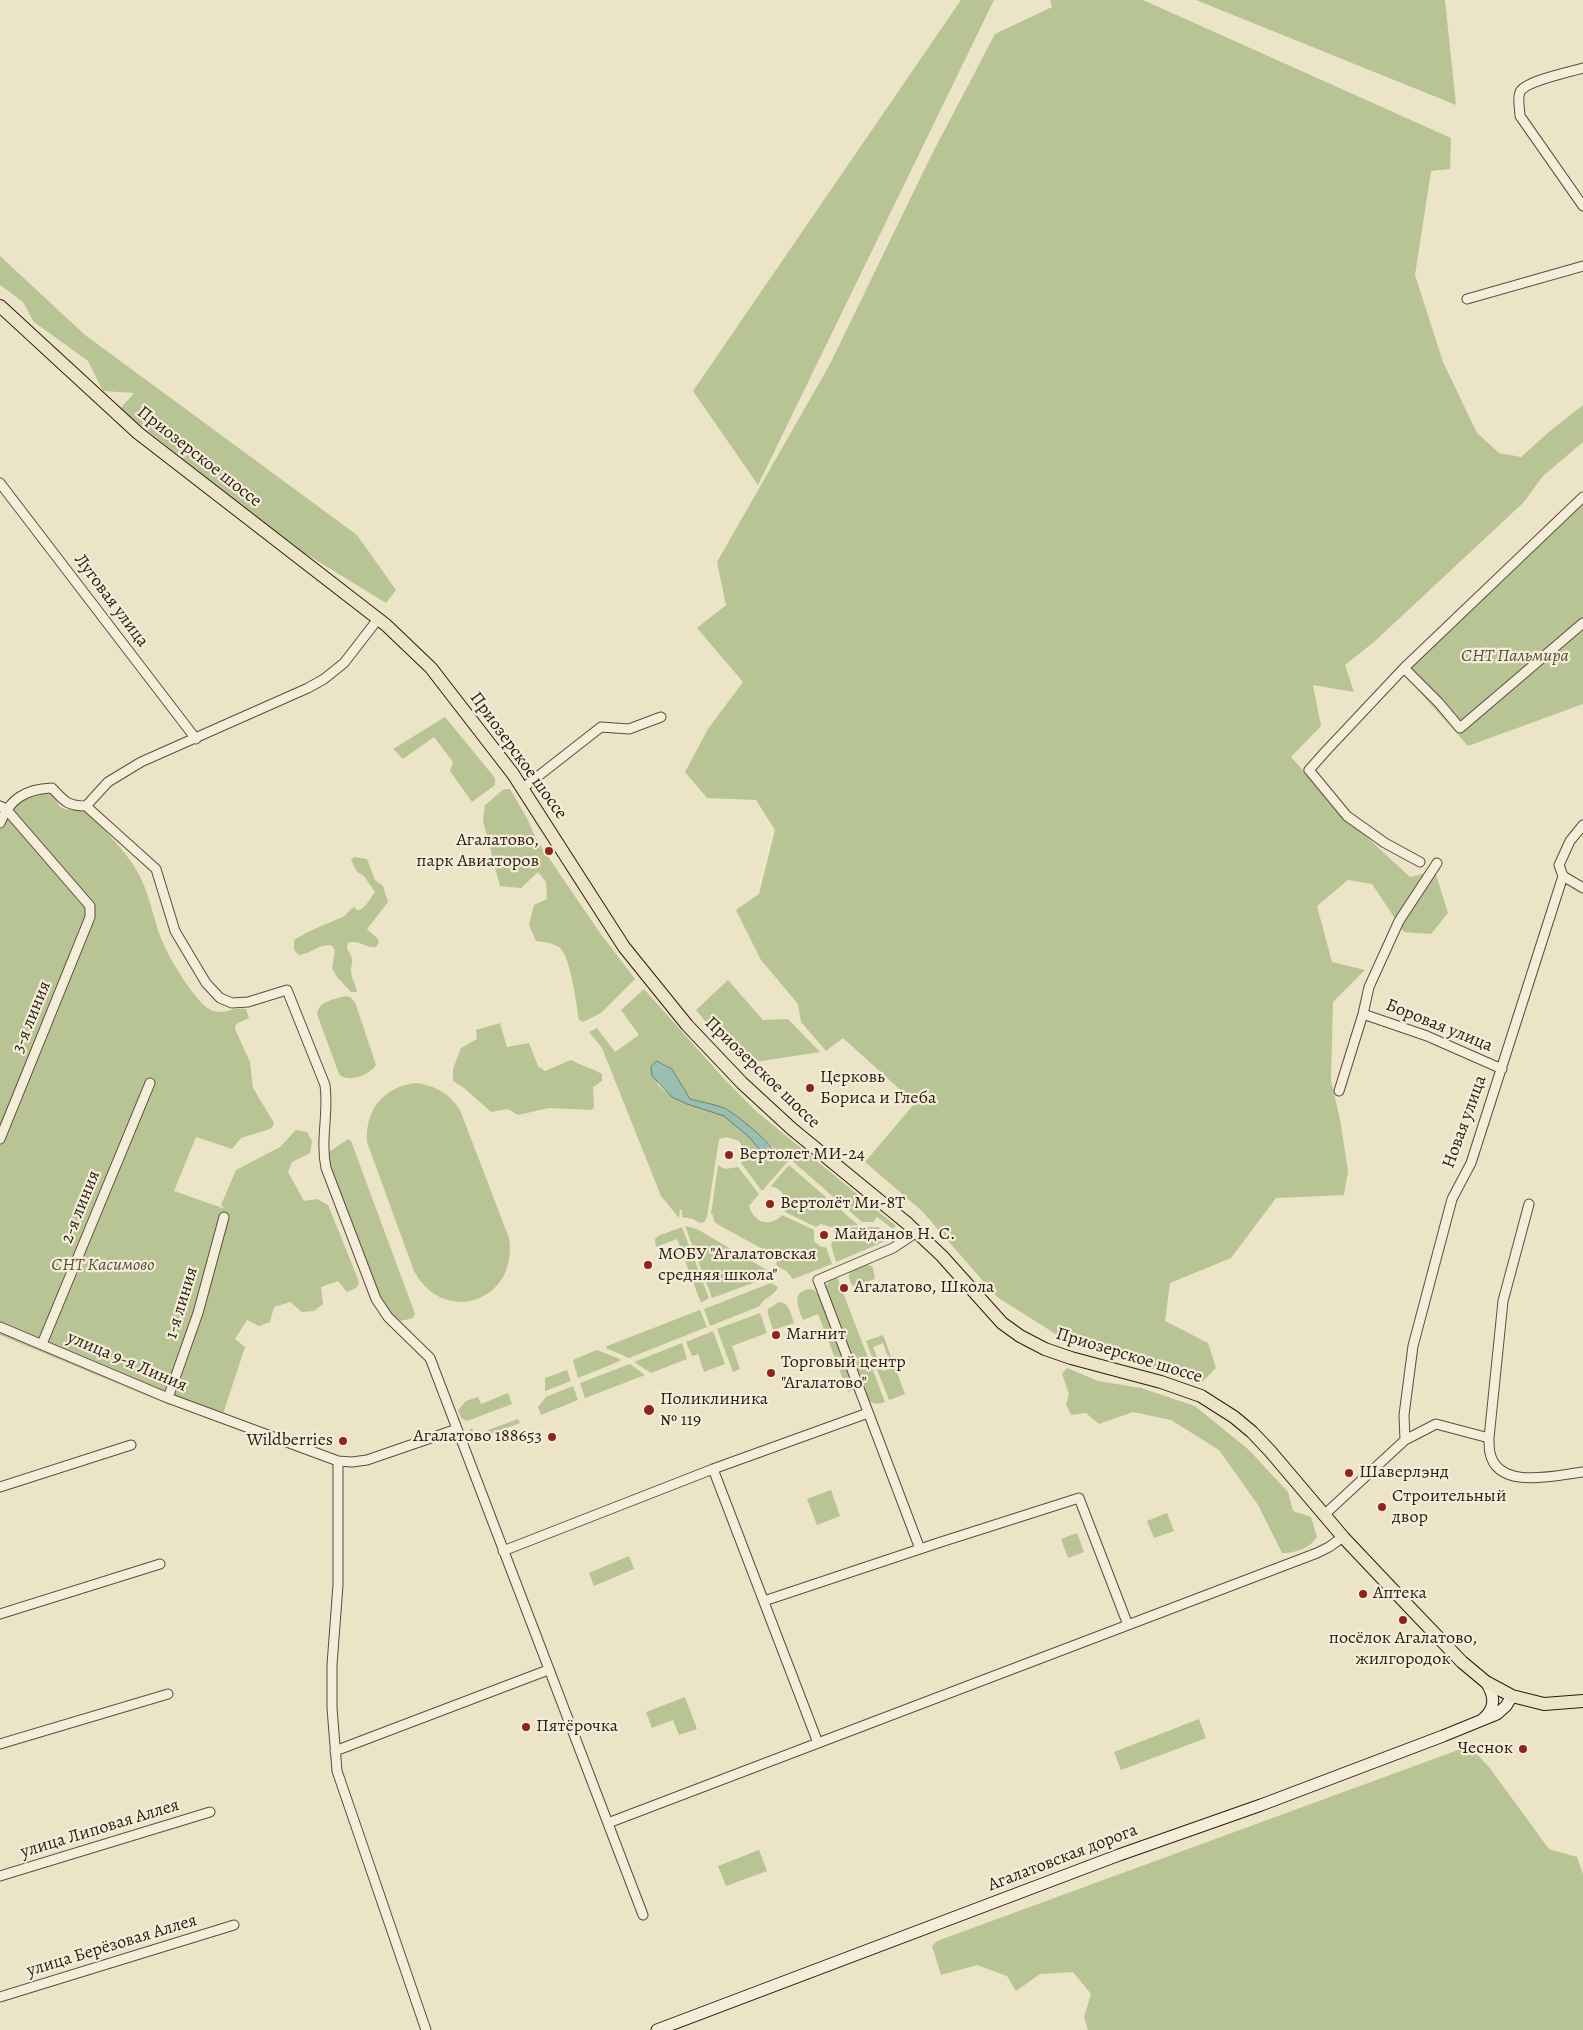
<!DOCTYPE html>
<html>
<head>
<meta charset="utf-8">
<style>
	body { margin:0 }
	canvas { display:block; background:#ece4c6 }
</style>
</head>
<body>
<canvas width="1583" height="2030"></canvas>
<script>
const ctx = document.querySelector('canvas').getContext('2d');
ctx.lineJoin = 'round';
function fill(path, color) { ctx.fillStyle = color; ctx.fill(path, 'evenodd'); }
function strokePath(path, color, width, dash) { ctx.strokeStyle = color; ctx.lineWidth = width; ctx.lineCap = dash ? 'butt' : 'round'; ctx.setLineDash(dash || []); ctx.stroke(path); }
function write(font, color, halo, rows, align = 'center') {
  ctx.font = font + ' Alegreya,serif'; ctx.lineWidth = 4.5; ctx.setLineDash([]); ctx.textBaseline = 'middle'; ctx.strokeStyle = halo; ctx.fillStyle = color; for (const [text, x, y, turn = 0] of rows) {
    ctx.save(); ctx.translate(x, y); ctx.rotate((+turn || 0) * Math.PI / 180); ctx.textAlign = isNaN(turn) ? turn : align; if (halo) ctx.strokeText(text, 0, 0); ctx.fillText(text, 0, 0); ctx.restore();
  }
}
const green = new Path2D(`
	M 961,0 L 994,0 L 758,485 L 693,391 Z
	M 1050,0 L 1143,0 L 1451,138 L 1450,169 L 1431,171 L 1415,275 L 1443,362 L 1477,433 L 1499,453 L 1521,457 L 1550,431 L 1583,405 L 1583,442 L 1543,476 L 1523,503 L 1374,642 L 1345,665 L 1354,692 L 1313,685 L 1321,726 L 1291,757 L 1343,815 L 1410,877 L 1435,871 L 1448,913 L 1431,934 L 1404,932 L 1372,884 L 1348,880 L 1317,906 L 1332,962 L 1365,970 L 1333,1002 L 1331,1080 L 1340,1119 L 1348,1171 L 1344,1195 L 1276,1198 L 1231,1258 L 1170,1283 L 1165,1321 L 1208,1343 L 1216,1368 L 1200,1384 L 1070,1343 L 997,1297 L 922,1211 L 865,1162 L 915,1103 L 843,1038 L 826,1051 L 801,1022 L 798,1004 L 761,960 L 736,910 L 759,894 L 775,830 L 756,800 L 707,798 L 685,772 L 708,729 L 743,682 L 697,628 L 726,605 L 717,562 L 830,364 L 931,156 L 995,34 L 1052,7 Z
	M 1196,0 L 1445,0 L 1456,105 Z
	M 0,256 L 85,335 L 357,535 L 396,590 L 386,603 L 293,546 L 120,409 L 134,393 L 103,391 L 88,361 L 34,322 L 23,302 L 0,285 Z
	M 1583,499 L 1583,704 L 1468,746 L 1401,671 Z
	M 445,717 L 495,778 L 495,785 L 472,802 L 450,771 L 453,762 L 434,737 L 403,759 L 393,749 Z
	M 504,789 L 510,789 L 527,818 L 536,839 L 600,933 L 635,979 L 601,1013 L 583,1022 L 579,1020 C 576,1004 571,956 559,947 C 552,943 544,942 536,941 L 529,925 L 534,905 L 547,899 L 546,882 L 538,872 L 521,888 L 500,886 L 483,821 L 485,805 Z
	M 42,791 L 50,792 L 60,807 L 65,809 L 89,812 C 104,831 125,850 137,871 C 148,890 152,912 159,933 C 166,952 177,970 188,986 C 194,994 201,1004 209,1009 C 223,1017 233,1006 246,1009 L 249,1018 L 236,1024 L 235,1029 L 250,1062 L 253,1088 L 274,1123 L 273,1126 L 270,1129 L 241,1138 L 232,1149 L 196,1137 L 174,1191 L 225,1209 L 221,1205 L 236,1170 L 280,1147 L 296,1130 L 307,1132 L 312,1141 L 310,1153 L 292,1162 L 288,1172 L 304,1201 L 317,1199 L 328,1205 L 358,1279 L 359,1284 L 356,1288 L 347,1292 L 338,1281 L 321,1287 L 323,1304 L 314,1311 L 302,1312 L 290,1302 L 274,1307 L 270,1322 L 259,1326 L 247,1320 L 235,1339 L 245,1347 L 222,1417 L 174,1395 L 169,1405 L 0,1335 L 0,799 L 3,804 L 10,807 L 18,800 Z
	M 354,857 L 367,859 L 375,880 L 383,886 L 388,902 L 367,929 L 378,939 L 379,942 L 376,947 C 366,949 359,939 348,943 C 345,950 350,951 352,958 C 353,963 351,966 351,971 C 351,977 356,985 357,992 L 351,992 L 337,977 L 332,968 L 335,950 L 331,945 C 318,944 311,954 299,955 L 294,950 L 294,940 C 310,930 326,924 343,917 C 348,914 348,909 355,907 L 356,910 C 365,911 370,898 375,892 L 364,876 L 357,872 L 351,860 Z
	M 728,980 L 763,1020 L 788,1019 L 820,1052 L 749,1063 L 720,1039 L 696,1010 Z
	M 644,989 L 726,1081 L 757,1112 L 896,1226 L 893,1229 L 877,1217 L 873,1222 L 862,1222 L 790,1159 L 762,1191 L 741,1163 L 744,1150 L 739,1141 L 727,1137 L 719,1139 L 707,1217 L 704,1222 L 700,1223 L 693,1219 L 682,1217 L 682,1210 L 680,1210 L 679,1218 L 661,1196 L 602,1048 L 589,1032 L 597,1028 L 615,1052 L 639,1035 L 621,1010 ZM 661,1062 L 672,1069 L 690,1099 L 726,1109 L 774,1148 L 759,1149 C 751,1139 735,1121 723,1115 C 696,1103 681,1108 657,1084 Z
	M 345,996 L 350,997 L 355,1002 L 376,1065 C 370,1075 347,1084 339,1074 L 317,1014 C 319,1001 333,1000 345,996 Z
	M 500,1023 L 507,1047 L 529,1043 L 538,1066 L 545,1071 L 571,1060 C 582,1066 592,1068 602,1074 L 602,1081 L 593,1087 L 594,1107 L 592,1110 L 549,1108 L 518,1115 L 508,1109 L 491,1112 L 464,1088 L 453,1081 L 453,1069 L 461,1048 L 477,1039 L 476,1030 Z
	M 416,1083 C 436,1086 449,1093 460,1110 L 509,1238 C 519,1301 444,1327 414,1271 L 367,1142 C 365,1109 384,1087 416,1083 Z
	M 348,1139 L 351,1141 L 415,1314 L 413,1318 L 401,1321 L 391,1314 L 382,1303 L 329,1166 L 326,1154 Z
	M 718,1165 L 725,1169 L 738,1167 L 759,1194 L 749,1206 C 754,1223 770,1228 782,1215 L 814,1230 L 814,1241 L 821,1247 L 826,1247 L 832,1264 L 793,1279 L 786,1271 L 777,1266 L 776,1263 L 779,1258 L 717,1224 L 714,1221 L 713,1215 L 711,1214 Z
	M 789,1165 L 858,1225 L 831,1227 L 821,1224 L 816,1227 L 785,1212 C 789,1200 783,1189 771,1186 Z
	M 685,1226 L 697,1229 L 772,1273 L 772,1276 L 712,1298 Z
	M 682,1227 L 709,1298 L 701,1303 L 677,1239 L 656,1247 L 655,1239 L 658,1236 Z
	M 860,1227 L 878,1227 L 891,1236 L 888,1240 L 836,1262 L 831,1245 L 835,1237 L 833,1229 Z
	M 866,1264 L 873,1267 L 875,1279 L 853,1286 C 843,1271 853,1269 866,1264 Z
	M 837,1277 L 885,1402 C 879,1404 874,1405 868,1400 L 825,1288 L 829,1280 Z
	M 771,1283 L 778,1287 C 774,1297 763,1297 760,1306 L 710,1326 L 704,1309 Z
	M 809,1289 L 814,1290 L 819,1295 L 855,1389 L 848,1392 L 818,1314 L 803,1320 C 798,1307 791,1292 809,1289 Z
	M 779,1302 C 789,1302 791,1314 794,1323 L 773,1330 L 768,1314 L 768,1309 Z
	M 700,1310 L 707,1327 L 629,1358 L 606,1348 L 607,1346 Z
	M 760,1313 L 767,1333 L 732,1346 L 740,1369 L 733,1372 L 717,1329 Z
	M 713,1331 L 725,1364 L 704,1372 L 698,1354 L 692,1356 L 686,1342 Z
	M 883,1335 L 905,1394 L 889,1400 L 866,1341 ZM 883,1343 L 892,1368 L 883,1371 L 873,1347 Z
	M 682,1343 L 687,1359 L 651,1373 L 634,1362 Z
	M 597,1350 L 620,1359 L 620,1361 L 578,1378 L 573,1361 L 575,1359 Z
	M 630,1364 L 645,1375 L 585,1398 L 580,1383 Z
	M 1067,1368 L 1098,1381 L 1141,1388 L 1195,1406 L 1249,1450 L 1288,1492 L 1293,1511 L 1311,1517 L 1317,1537 C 1309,1549 1295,1553 1282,1553 L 1258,1505 L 1219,1450 L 1171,1420 L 1133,1412 L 1099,1424 L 1086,1413 L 1071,1415 L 1066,1404 L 1069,1394 L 1062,1374 Z
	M 567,1370 L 571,1381 L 545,1391 L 545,1378 Z
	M 573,1386 L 578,1400 L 541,1415 L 538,1407 L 546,1397 Z
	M 508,1393 L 512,1404 L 467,1421 L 461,1418 L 458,1410 L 466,1401 L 478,1397 L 481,1404 Z
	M 518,1419 L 520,1423 L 470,1442 L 466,1433 L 472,1428 L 475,1435 Z
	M 831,1490 L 840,1516 L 817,1525 L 807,1499 Z
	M 1167,1513 L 1174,1531 L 1154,1538 L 1147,1521 Z
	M 1077,1533 L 1084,1552 L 1068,1558 L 1061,1539 Z
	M 629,1556 L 634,1569 L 594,1586 L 589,1573 Z
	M 685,1697 L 697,1729 L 679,1735 L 673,1720 L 652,1728 L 646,1712 Z
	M 1199,1719 L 1206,1738 L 1121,1770 L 1114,1752 Z
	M 1469,1746 L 1489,1767 L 1549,1849 L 1577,1857 L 1583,1874 L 1583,2030 L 1088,2030 L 1084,2017 L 1091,1994 L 1073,1972 L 1040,1974 L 1016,1991 L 1007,1976 L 977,1965 L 941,1975 L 932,1946 L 937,1941 Z
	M 759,1850 L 767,1871 L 726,1886 L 718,1866 Z`);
const water = new Path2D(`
	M 657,1061 L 672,1069 L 690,1099 C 701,1102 714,1104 724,1108 C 735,1113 774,1145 776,1155 L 759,1149 L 749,1137 L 724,1116 L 687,1104 L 672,1097 L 652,1076 L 651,1067 Z`);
const street = new Path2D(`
	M 1583,68 C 1570,72 1525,81 1520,92 C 1517,99 1520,109 1520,116 L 1583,206
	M 1467,299 L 1583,266
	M 0,483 L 196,739
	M 1583,497 L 1404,668 L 1439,703 L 1460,728 L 1583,623
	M 1404,668 L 1325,752 L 1309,770 L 1347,816 L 1385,843 L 1420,862
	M 523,788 L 601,727 L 629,729 L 661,717
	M 0,806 L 6,809 L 90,906 L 90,917 L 0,1139
	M 86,806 L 156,869 L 175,931 L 206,983 L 220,998 L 232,1003 L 248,1002 L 287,990 L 325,1085 C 329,1113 320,1140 326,1168 L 376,1299 L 388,1317 L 430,1358 L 643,1915
	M 86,806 L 108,782 L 141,762 L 308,688 L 324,679 L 344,663 L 378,619
	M 0,823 C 10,799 25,789 52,788 C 64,801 67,806 86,806
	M 1563,876 L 1583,888
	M 1363,1014 L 1427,1036 L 1502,1069
	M 1339,1091 L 1363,1014 L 1369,987 L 1399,921 L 1437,863
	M 917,1232 L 893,1248 L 818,1280 L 920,1549
	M 0,1327 L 168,1398 L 338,1461 L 352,1462 L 367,1460 L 457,1429
	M 42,1344 L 150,1083
	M 168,1398 L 198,1313 L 224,1217
	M 1489,1438 C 1489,1443 1489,1449 1490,1453 C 1498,1491 1557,1475 1583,1472
	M 1405,1440 L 1404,1415 L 1413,1346 L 1452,1199 L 1471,1163 L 1563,876 L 1559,865 L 1570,841 L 1583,825
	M 338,1461 L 338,1585 L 332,1665 L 332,1708 L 337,1771 L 426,2030
	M 713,1469 L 818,1743
	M 0,1487 L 131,1445
	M 1324,1515 L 1405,1440 L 1436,1424 L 1489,1438 L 1503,1301 L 1529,1204
	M 503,1551 L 713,1469 L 868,1413
	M 764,1601 L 941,1542 L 1079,1498 L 1128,1625
	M 0,1614 L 160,1564
	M 0,1744 L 168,1694
	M 335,1751 L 548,1670
	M 608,1823 L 1317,1553 L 1329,1547 L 1343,1537
	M 0,1876 L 210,1812
	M 0,1997 L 234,1925`);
const secondary = new Path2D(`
	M 1483,1719 C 1496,1708 1495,1696 1486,1682
	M 657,2030 L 1119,1855 L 1261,1805 L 1443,1736 L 1497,1714 L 1506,1706 L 1512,1696`);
const primary = new Path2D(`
	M 0,306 L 138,433 L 386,625 L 431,668 L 513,774 L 624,947 L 687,1025 L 742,1083 L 792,1129 L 908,1224 L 942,1256 L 1002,1323 L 1020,1336 L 1045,1349 L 1071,1358 L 1161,1382 L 1201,1396 L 1234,1417 L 1252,1432 L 1270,1451 L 1343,1537 L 1414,1612 L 1462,1662 L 1486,1682 L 1512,1696 L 1544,1704 L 1583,1701`);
const markers = [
	[549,851,5,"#8f2418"],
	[810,1088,5,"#8f2418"],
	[729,1155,5,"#8f2418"],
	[770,1204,5,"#8f2418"],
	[824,1235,5,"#8f2418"],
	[648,1265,5,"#8f2418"],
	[844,1288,5,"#8f2418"],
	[776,1335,5,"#8f2418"],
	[771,1373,5,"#8f2418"],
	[649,1410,6,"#8f2418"],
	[552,1437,5,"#8f2418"],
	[343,1441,5,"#8f2418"],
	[1349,1473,5,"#8f2418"],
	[1382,1507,5,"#8f2418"],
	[1363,1594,5,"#8f2418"],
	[1403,1620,5,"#8f2418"],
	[526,1727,5,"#8f2418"],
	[1523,1749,5,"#8f2418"]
];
const streetNames = [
	["Приозерское шоссе",199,457,38],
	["Луговая улица",111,601,53],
	["Приозерское шоссе",518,756,54],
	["3-я линия",32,1017,-68],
	["Боровая улица",1439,1026,22],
	["Приозерское шоссе",762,1073,44],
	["Новая улица",1465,1122,-70],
	["2-я линия",81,1207,-68],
	["1-я линия",182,1303,-73],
	["Приозерское шоссе",1129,1356,17],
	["улица 9-я Линия",127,1362,23],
	["улица Липовая Аллея",100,1829,-17],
	["Агалатовская дорога",1063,1858,-21],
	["улица Берёзовая Аллея",112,1946,-17]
];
const parkNames = [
	["СНТ Пальмира",1515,657],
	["СНТ Касимово",103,1266]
];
const poiNames = [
	["Агалатово,",539,841,"right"],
	["парк Авиаторов",539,862,"right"],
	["Церковь",820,1078],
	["Бориса и Глеба",820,1099],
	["Вертолет МИ-24",739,1155],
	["Вертолёт Ми-8Т",780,1204],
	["Майданов Н. С.",834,1235],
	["МОБУ \"Агалатовская",658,1255],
	["средняя школа\"",658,1276],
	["Агалатово, Школа",854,1288],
	["Магнит",786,1335],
	["Торговый центр",781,1363],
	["\"Агалатово\"",781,1384],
	["Поликлиника",660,1400],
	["№ 119",660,1421],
	["Агалатово 188653",542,1437,"right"],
	["Wildberries",333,1441,"right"],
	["Шаверлэнд",1359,1473],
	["Строительный",1392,1497],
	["двор",1392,1518],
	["Аптека",1373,1594],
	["посёлок Агалатово,",1403,1639,"center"],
	["жилгородок",1403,1660,"center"],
	["Пятёрочка",536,1727],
	["Чеснок",1513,1749,"right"]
];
fill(green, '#b8c494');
fill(water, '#99bfb3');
strokePath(water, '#6e7d72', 1);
strokePath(street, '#5d4d3e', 11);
strokePath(secondary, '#2d1b10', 13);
strokePath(primary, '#2d1b10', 14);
strokePath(street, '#f3edda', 9);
strokePath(secondary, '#f3edda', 11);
strokePath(primary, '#ece4c6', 12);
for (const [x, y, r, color] of markers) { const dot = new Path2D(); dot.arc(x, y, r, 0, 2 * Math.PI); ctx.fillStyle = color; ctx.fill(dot); strokePath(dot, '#f3edda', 2); }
write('18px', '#2d1b10', '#f3edda', streetNames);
write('italic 18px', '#574e38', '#f3edda', parkNames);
write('18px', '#2d1b10', '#f3edda', poiNames, 'left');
</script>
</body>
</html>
